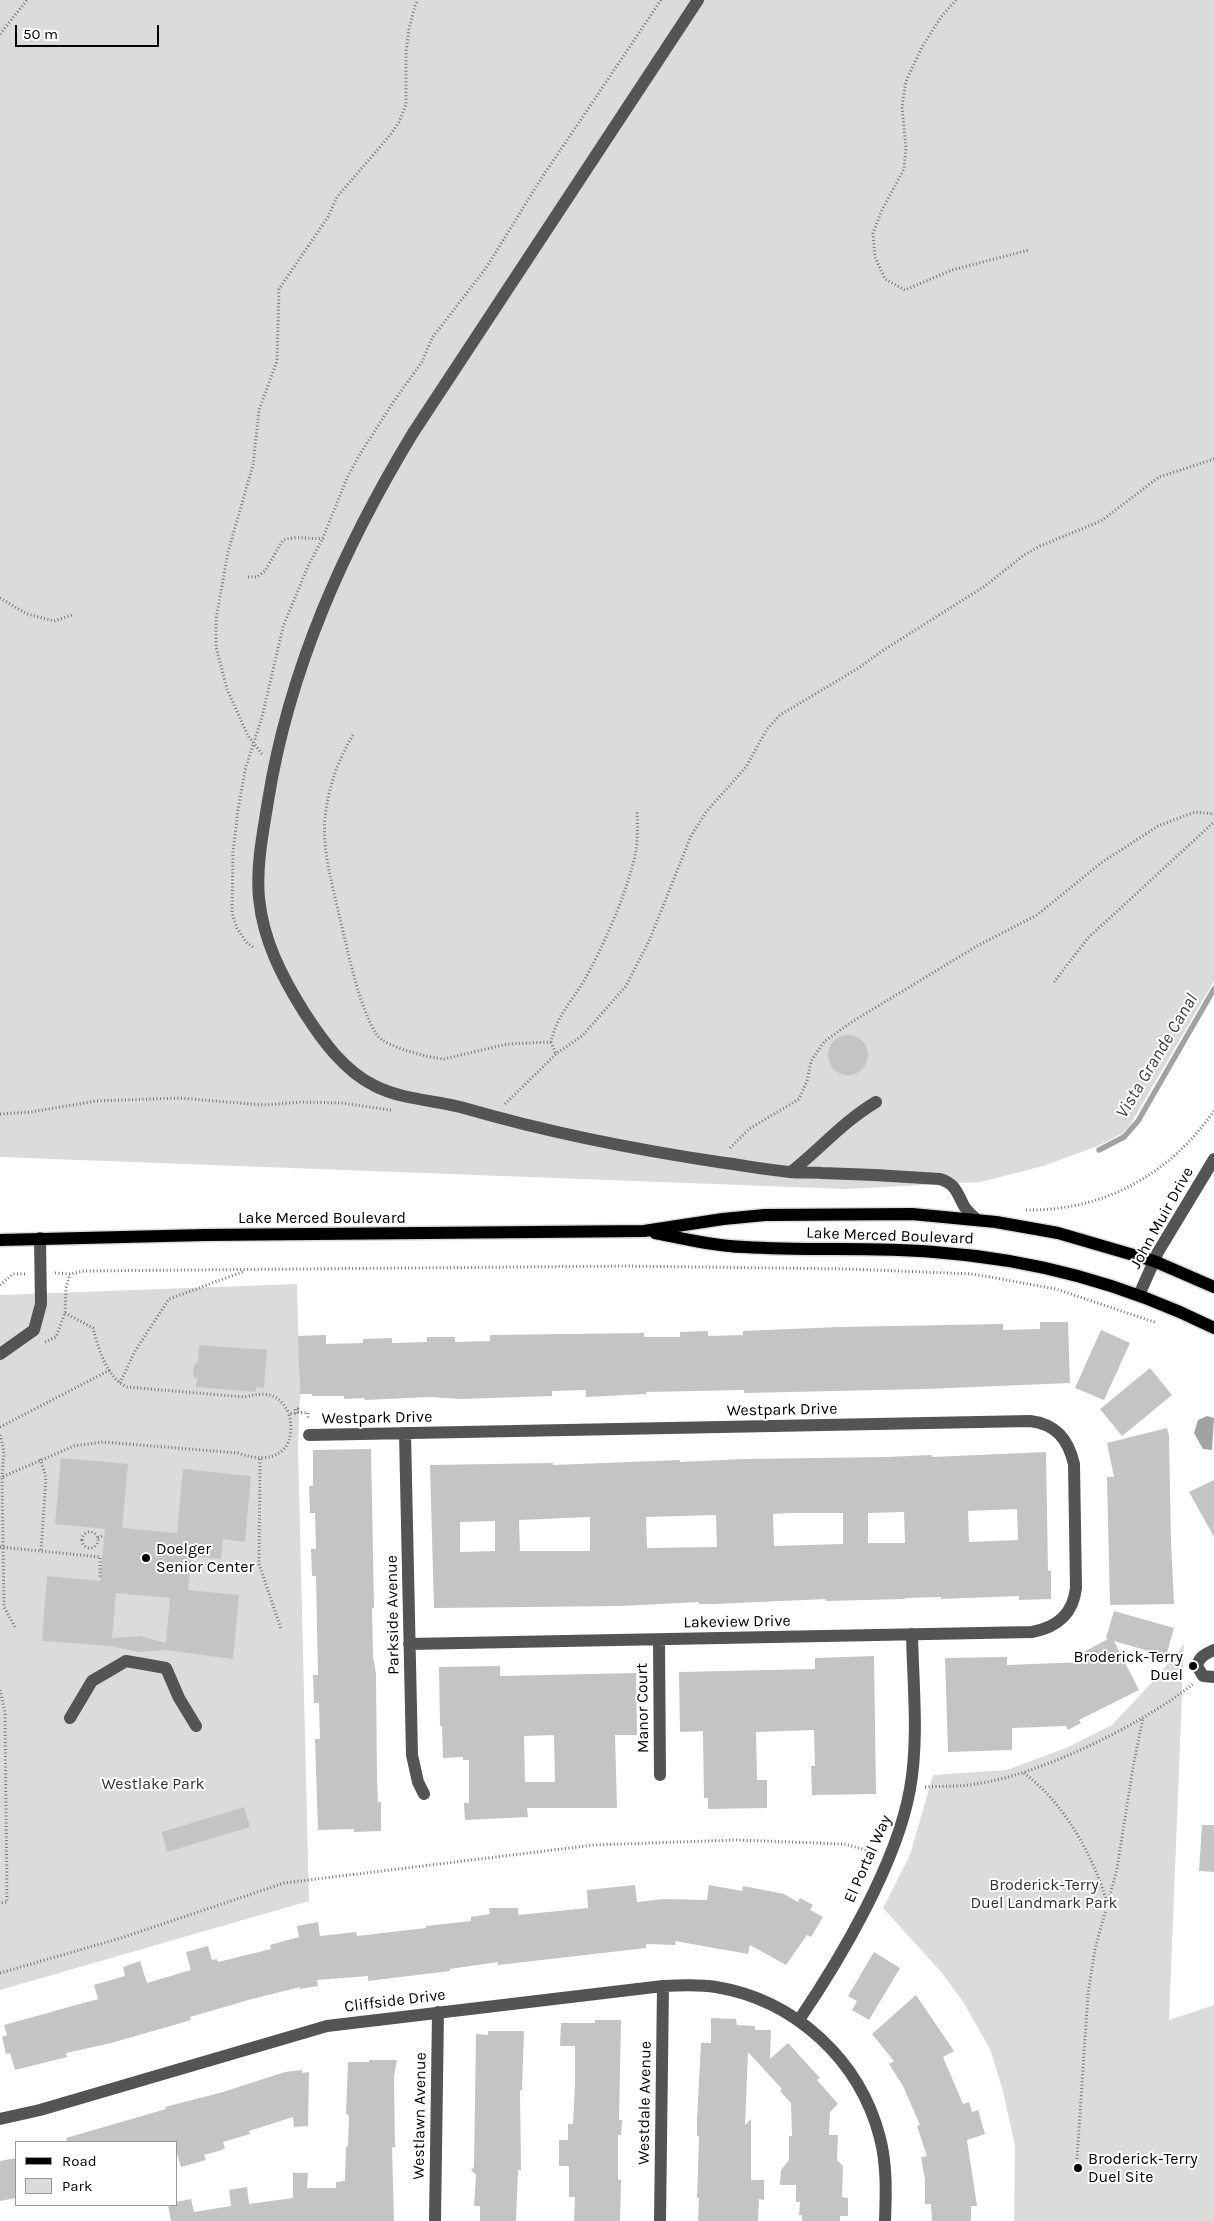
<!DOCTYPE html>
<html>
<head>
<meta charset="utf-8">
<style>
	body { margin:0 }
	#map { position:relative; width:1214px; height:2221px; overflow:hidden; background:#fff; font-family:Karla,sans-serif }
	canvas { display:block }
	.legend { position:absolute; left:15px; top:2141px; width:162px; height:65px; box-sizing:border-box; background:#fff; border:1px solid #999; margin:0; padding:6px 9px; list-style:none; font-size:15px; color:#000 }
	.legend li { display:flex; align-items:center; gap:10px; height:25px }
	.legend b { width:25px; border:1px solid #999 }
	.scale { position:absolute; left:15px; top:25px; width:144px; height:22px; box-sizing:border-box; border:2px solid #000; border-top:0; padding-left:6px; font-size:15px; line-height:18px; white-space:nowrap; color:#000; -webkit-text-stroke:4px #fff; paint-order:stroke }
</style>
</head>
<body>
<div id="map">
<canvas width="1214" height="2221"></canvas>
<ul class="legend">
<li><b style="height:6px;background:#000"></b>Road</li>
<li><b style="height:14px;background:#dbdbdb"></b>Park</li>
</ul>
<div class="scale">50 m</div>
</div>
<script>
const ctx = document.querySelector('canvas').getContext('2d');
ctx.lineJoin = 'round';
function fill(path, color) { ctx.fillStyle = color; ctx.fill(path, 'evenodd'); }
function strokePath(path, color, width, dash) { ctx.strokeStyle = color; ctx.lineWidth = width; ctx.lineCap = dash ? 'butt' : 'round'; ctx.setLineDash(dash || []); ctx.stroke(path); }
function write(font, color, halo, rows, align = 'center') {
  ctx.font = font + ' Karla,sans-serif'; ctx.lineWidth = 4; ctx.setLineDash([]); ctx.textBaseline = 'middle'; ctx.strokeStyle = halo; ctx.fillStyle = color; for (const [text, x, y, turn = 0] of rows) {
    ctx.save(); ctx.translate(x, y); ctx.rotate((+turn || 0) * Math.PI / 180); ctx.textAlign = isNaN(turn) ? turn : align; if (halo) ctx.strokeText(text, 0, 0); ctx.fillText(text, 0, 0); ctx.restore();
  }
}
const green = new Path2D(`
	M 0,0 L 1214,0 L 1214,981 L 1129,1127 L 1121,1134 L 1098,1146 L 1043,1166 L 981,1182 L 846,1189 L 0,1157 Z
	M 297,1284 L 300,1394 L 298,1446 L 309,1901 L 0,1990 L 0,1295 Z
	M 1184,1644 L 1169,2020 L 1214,2005 L 1214,2221 L 1014,2221 L 1015,2146 L 1003,2091 L 990,2049 L 964,2003 L 942,1973 L 883,1908 L 910,1855 L 933,1775 L 1007,1770 L 1066,1748 L 1112,1725 L 1155,1679 Z`);
const water = new Path2D(`
	M 1207,1416 L 1214,1418 L 1212,1450 L 1203,1449 L 1194,1433 L 1198,1420 Z`);
const stream = new Path2D(`
	M 1099,1150 L 1124,1137 L 1138,1121 L 1214,989`);
const building = new Path2D(`
	M828 1055a20 20 0 1 1 40 0a20 20 0 1 1-40 0Z
	M 1040,1322 L 1068,1322 L 1070,1383 L 926,1389 L 744,1393 L 744,1390 L 646,1392 L 646,1394 L 586,1397 L 586,1390 L 552,1391 L 552,1396 L 461,1399 L 429,1397 L 365,1400 L 364,1398 L 344,1399 L 344,1396 L 312,1396 L 312,1394 L 300,1394 L 298,1336 L 326,1335 L 326,1344 L 363,1343 L 363,1339 L 392,1338 L 392,1343 L 427,1342 L 427,1337 L 455,1337 L 455,1342 L 490,1341 L 490,1335 L 644,1333 L 644,1337 L 680,1337 L 680,1332 L 708,1331 L 708,1336 L 743,1335 L 743,1331 L 839,1327 L 1003,1324 L 1003,1330 L 1040,1329 Z
	M 1101,1330 L 1130,1343 L 1104,1400 L 1075,1388 Z
	M 199,1345 L 267,1350 L 264,1388 L 256,1387 L 256,1392 L 196,1387 L 197,1379 L 193,1376 L 194,1365 L 198,1362 Z
	M 1150,1368 L 1172,1395 L 1122,1436 L 1100,1409 Z
	M 1167,1428 L 1169,1436 L 1171,1542 L 1174,1604 L 1110,1605 L 1107,1477 L 1114,1477 L 1107,1443 Z
	M 371,1449 L 374,1608 L 372,1608 L 373,1656 L 376,1674 L 377,1780 L 378,1802 L 381,1802 L 381,1831 L 354,1832 L 354,1829 L 318,1830 L 315,1739 L 320,1739 L 319,1703 L 314,1703 L 313,1675 L 318,1675 L 316,1576 L 312,1576 L 311,1549 L 316,1549 L 315,1513 L 310,1513 L 309,1486 L 313,1486 L 313,1450 Z
	M 1046,1452 L 1048,1571 L 1051,1571 L 1051,1599 L 1019,1600 L 1019,1596 L 941,1599 L 941,1597 L 905,1598 L 905,1599 L 826,1601 L 826,1599 L 714,1604 L 699,1604 L 699,1602 L 621,1606 L 434,1608 L 430,1465 L 553,1463 L 553,1465 L 680,1460 L 680,1462 L 744,1459 L 887,1457 L 932,1455 L 932,1457 ZM 1017,1509 L 1018,1540 L 969,1542 L 968,1511 ZM 904,1512 L 905,1543 L 868,1543 L 868,1513 ZM 791,1513 L 843,1513 L 843,1544 L 774,1546 L 773,1514 ZM 716,1515 L 717,1547 L 647,1548 L 646,1517 ZM 590,1517 L 590,1551 L 520,1551 L 519,1520 ZM 495,1521 L 495,1551 L 460,1552 L 460,1522 Z
	M 61,1458 L 128,1464 L 122,1528 L 177,1533 L 183,1469 L 251,1476 L 245,1542 L 223,1539 L 221,1559 L 191,1556 L 188,1590 L 239,1595 L 233,1659 L 165,1650 L 138,1652 L 111,1646 L 42,1641 L 47,1576 L 100,1581 L 105,1529 L 55,1524 ZM 116,1593 L 170,1598 L 166,1643 L 140,1636 L 112,1638 Z
	M 1214,1480 L 1214,1537 L 1189,1492 Z
	M 1114,1611 L 1174,1628 L 1166,1656 L 1114,1641 L 1139,1690 L 1079,1720 L 1081,1723 L 1068,1730 L 1066,1726 L 1012,1728 L 1012,1750 L 948,1752 L 945,1658 L 1007,1657 L 1007,1665 L 1084,1662 L 1080,1654 L 1108,1639 L 1106,1638 Z
	M 874,1656 L 876,1794 L 812,1795 L 811,1766 L 815,1766 L 814,1730 L 756,1732 L 757,1780 L 767,1780 L 767,1808 L 708,1809 L 708,1798 L 704,1798 L 703,1731 L 680,1732 L 679,1672 L 815,1669 L 815,1658 Z
	M 500,1666 L 500,1676 L 636,1673 L 637,1735 L 615,1735 L 617,1808 L 527,1808 L 528,1817 L 465,1820 L 464,1803 L 469,1803 L 469,1760 L 463,1760 L 463,1757 L 443,1758 L 442,1726 L 440,1726 L 439,1667 ZM 554,1735 L 555,1782 L 525,1782 L 524,1736 Z
	M 244,1807 L 250,1827 L 167,1852 L 162,1832 Z
	M 1202,1825 L 1214,1825 L 1214,1872 L 1199,1871 Z
	M 635,1885 L 637,1902 L 664,1899 L 707,1900 L 709,1885 L 742,1891 L 743,1886 L 784,1894 L 798,1902 L 800,1898 L 813,1905 L 810,1910 L 823,1917 L 811,1937 L 807,1935 L 786,1965 L 750,1945 L 748,1954 L 675,1941 L 676,1945 L 646,1944 L 646,1948 L 498,1965 L 498,1962 L 450,1969 L 450,1971 L 368,1981 L 368,1976 L 317,1980 L 318,1986 L 300,1989 L 300,1987 L 252,1999 L 190,2017 L 191,2020 L 174,2025 L 111,2043 L 66,2053 L 67,2057 L 15,2070 L 10,2053 L 6,2054 L 2,2037 L 7,2035 L 4,2025 L 98,1999 L 94,1985 L 125,1976 L 123,1967 L 140,1961 L 147,1983 L 191,1970 L 186,1952 L 208,1946 L 212,1960 L 217,1959 L 218,1962 L 271,1949 L 270,1945 L 299,1937 L 297,1926 L 318,1922 L 320,1936 L 356,1932 L 357,1936 L 426,1928 L 426,1926 L 471,1921 L 471,1917 L 490,1914 L 489,1908 L 518,1908 L 518,1915 L 588,1908 L 587,1890 Z
	M 874,1952 L 900,1968 L 869,2020 L 852,2010 L 857,2001 L 848,1996 Z
	M 916,1995 L 954,2051 L 943,2057 L 963,2104 L 969,2102 L 972,2112 L 978,2110 L 985,2134 L 967,2140 L 977,2206 L 971,2206 L 971,2221 L 932,2221 L 931,2204 L 925,2204 L 925,2180 L 921,2157 L 927,2156 L 917,2126 L 920,2125 L 903,2086 L 889,2064 L 894,2061 L 872,2034 Z
	M 711,2018 L 736,2019 L 737,2025 L 755,2026 L 755,2030 L 771,2030 L 770,2059 L 788,2043 L 820,2078 L 817,2080 L 838,2104 L 830,2112 L 829,2135 L 838,2135 L 837,2160 L 843,2166 L 842,2197 L 848,2198 L 848,2216 L 840,2216 L 840,2221 L 802,2221 L 802,2215 L 799,2215 L 800,2202 L 796,2202 L 796,2185 L 780,2185 L 781,2170 L 789,2160 L 789,2136 L 792,2136 L 791,2103 L 780,2091 L 782,2089 L 748,2052 L 745,2125 L 751,2119 L 751,2180 L 764,2180 L 764,2200 L 759,2199 L 758,2221 L 698,2221 L 699,2198 L 697,2198 L 699,2136 L 697,2136 L 697,2120 L 701,2043 L 711,2043 Z
	M 595,2020 L 621,2020 L 619,2120 L 622,2120 L 621,2135 L 618,2135 L 618,2180 L 621,2180 L 620,2221 L 574,2221 L 575,2197 L 569,2197 L 569,2166 L 559,2166 L 559,2140 L 568,2140 L 568,2124 L 573,2124 L 575,2084 L 575,2046 L 560,2046 L 561,2023 L 595,2023 Z
	M 488,2031 L 524,2031 L 522,2090 L 520,2090 L 521,2170 L 518,2170 L 516,2221 L 480,2221 L 480,2206 L 474,2206 L 476,2175 L 471,2170 L 474,2167 L 476,2034 L 488,2035 Z
	M 369,2060 L 397,2060 L 394,2077 L 395,2147 L 392,2147 L 394,2221 L 171,2221 L 168,2205 L 176,2205 L 176,2202 L 191,2199 L 194,2212 L 231,2206 L 229,2190 L 247,2187 L 249,2204 L 293,2198 L 293,2173 L 308,2173 L 307,2188 L 336,2188 L 336,2182 L 345,2181 L 346,2147 L 348,2146 L 349,2116 L 346,2113 L 348,2062 L 369,2062 Z
	M 302,2070 L 302,2073 L 309,2072 L 308,2126 L 294,2127 L 293,2117 L 249,2131 L 250,2134 L 223,2142 L 225,2148 L 222,2150 L 204,2155 L 206,2160 L 181,2167 L 176,2150 L 176,2142 L 67,2142 L 66,2138 L 166,2109 L 165,2107 L 223,2092 L 285,2072 Z
	M 16,2158 L 16,2198 L 0,2201 L 0,2161 Z`);
const path = new Path2D(`
	M 956,0 L 941,17 L 922,47 L 906,81 L 902,106 L 906,149 L 904,169 L 882,210 L 873,233 L 875,257 L 885,279 L 905,290 L 952,270 L 1029,250
	M 0,34 L 27,0
	M 248,577 L 257,577 L 265,571 L 283,540 C 299,535 309,540 323,538 L 347,478 L 360,454 L 394,401 L 422,362 L 432,338 L 486,268 L 539,182 L 661,0
	M 0,598 L 27,614 L 54,621 L 72,615
	M 353,735 C 338,760 328,788 325,818 C 322,852 333,886 340,919 C 348,951 359,1008 377,1035 C 385,1047 430,1058 444,1059 L 507,1044 L 551,1042 C 556,1017 572,1001 585,979 C 601,951 624,899 632,867 C 638,849 638,829 637,810
	M 262,754 L 248,736 L 227,689 L 216,647 L 216,619 L 228,552 L 253,465 L 259,410 L 277,361 L 279,289 L 328,217 L 337,197 L 391,134 L 399,122 L 406,105 L 406,52 L 409,29 L 415,6 L 418,0
	M 253,947 L 246,942 L 237,928 L 232,913 L 233,852 L 238,810 L 245,770 L 262,717 L 283,627 L 308,566 L 323,538
	M 1054,982 L 1088,938 L 1214,822
	M 551,1042 L 556,1054
	M 505,1104 L 556,1054 L 583,1035 L 626,986 L 650,939 L 691,836 L 706,812 L 746,767 L 767,729 L 780,715 L 857,669 L 882,651 L 985,586 L 1024,555 L 1040,546 L 1101,521 L 1159,477 L 1214,459
	M 0,1114 L 31,1112 L 96,1101 L 179,1098 L 264,1105 L 301,1102 L 341,1103 L 391,1110
	M 730,1148 L 749,1129 L 799,1099 L 807,1081 L 811,1061 L 824,1042 L 850,1023 L 977,946 L 1037,915 L 1101,863 L 1158,826 L 1195,812 L 1214,814
	M 1026,1210 C 1104,1211 1169,1175 1214,1111
	M 55,1273 L 70,1274 L 84,1271 L 625,1266 L 848,1269 L 973,1274 L 1056,1289 L 1157,1323
	M 0,1285 L 13,1274 L 26,1274
	M 65,1313 L 93,1328 C 98,1348 107,1378 127,1387 L 244,1397 C 265,1392 279,1392 289,1414
	M 45,1342 L 56,1337 L 65,1313 L 66,1288 L 70,1274
	M 120,1383 L 135,1351 L 169,1299 L 245,1271
	M 0,1427 L 110,1370
	M 0,1435 L 4,1451 L 2,1477
	M 40,1459 L 46,1477 L 41,1551
	M 260,1459 L 259,1564 L 281,1629
	M82 1540a8 8 0 1 1 16 0a8 8 0 1 1-16 0Z
	M 98,1538 L 104,1535
	M 0,1547 L 100,1557 L 100,1577
	M 15,1627 L 4,1607 L 2,1477 L 74,1446 L 103,1442 L 238,1453 C 272,1466 298,1452 289,1414 L 295,1413 L 295,1409 L 298,1409 L 298,1412 L 308,1413 L 308,1420
	M 0,1690 L 5,1712 L 7,1902 L 0,1903
	M 1024,1773 C 1065,1804 1092,1854 1107,1902
	M 925,1787 C 942,1786 959,1787 975,1784 C 1038,1776 1143,1724 1193,1684
	M 0,1973 L 121,1938 L 284,1883 L 594,1845 L 737,1840 L 844,1844 L 874,1852
	M 1077,2159 L 1088,1994 L 1095,1949 L 1117,1869 L 1133,1767 L 1143,1718`);
const minor = new Path2D(`
	M 698,0 L 413,433 C 344,547 289,669 268,801 C 263,832 256,866 259,898 C 263,940 282,977 304,1012 C 322,1040 344,1071 375,1086 C 403,1100 435,1100 464,1108 C 550,1133 637,1150 725,1163 C 747,1166 768,1170 790,1172 C 801,1173 812,1172 822,1173 C 862,1174 901,1176 940,1179 C 956,1184 957,1193 964,1206 C 967,1211 972,1215 976,1219
	M 791,1172 C 820,1149 844,1121 876,1102
	M 1139,1295 L 1158,1252 L 1214,1159
	M 0,1354 L 34,1330 L 41,1304 L 40,1238
	M 405,1433 L 412,1755 L 418,1782 L 424,1794
	M 309,1435 L 1030,1421 C 1056,1424 1068,1439 1074,1464 L 1076,1588 C 1073,1614 1058,1627 1032,1632 L 409,1644
	M 659,1640 L 660,1775
	M 1214,1650 C 1205,1654 1199,1657 1197,1666 L 1203,1676 L 1214,1677
	M 70,1718 L 92,1681 L 126,1661 L 166,1668 L 179,1698 L 196,1726
	M 799,2020 C 841,1958 897,1863 910,1789 C 919,1739 913,1685 912,1634
	M 0,2119 L 40,2110 L 327,2026 L 663,1986 C 681,1985 699,1984 716,1987 C 795,2000 860,2060 880,2138 C 887,2165 886,2193 885,2221
	M 435,2221 L 438,2012
	M 660,2221 L 663,1986`);
const major = new Path2D(`
	M 655,1233 C 685,1239 715,1246 745,1247 C 808,1251 871,1247 934,1252 C 1032,1259 1126,1284 1214,1328
	M 0,1240 L 205,1235 L 644,1231 L 723,1219 L 765,1215 L 912,1214 L 996,1222 L 1058,1233 L 1154,1261 L 1214,1287`);
const markers = [
	[146,1558,5,"#000"],
	[1193,1666,5,"#000"],
	[1078,2168,5,"#000"]
];
const streetNames = [
	["Lake Merced Boulevard",322,1218],
	["John Muir Drive",1162,1218,-61],
	["Lake Merced Boulevard",890,1236,2],
	["Westpark Drive",782,1410,-1],
	["Westpark Drive",377,1418,-1],
	["Parkside Avenue",393,1615,-91],
	["Lakeview Drive",737,1622,-1],
	["Manor Court",643,1708,-91],
	["El Portal Way",868,1859,-66],
	["Cliffside Drive",395,2001,-7],
	["Westdale Avenue",645,2103,-89],
	["Westlawn Avenue",420,2116,-89]
];
const poiNames = [
	["Doelger",156,1549],
	["Senior Center",156,1567],
	["Broderick-Terry",1183,1657,"right"],
	["Duel",1183,1675,"right"],
	["Broderick-Terry",1088,2159],
	["Duel Site",1088,2177]
];
const parkNames = [
	["Westlake Park",153,1784],
	["Broderick-Terry",1044,1885],
	["Duel Landmark Park",1044,1903]
];
const waterNames = [
	["Vista Grande Canal",1157,1056,-59]
];
fill(green, '#dbdbdb');
fill(water, '#a2a2a2');
strokePath(stream, '#a2a2a2', 5.5);
fill(building, '#c4c4c4');
strokePath(major, '#dbdbdb', 15);
strokePath(path, '#767676', 3, [1, 2.5]);
strokePath(minor, '#545454', 12);
strokePath(major, '#000', 12);
for (const [x, y, r, color] of markers) { const dot = new Path2D(); dot.arc(x, y, r, 0, 2 * Math.PI); ctx.fillStyle = color; ctx.fill(dot); strokePath(dot, '#fff', 2); }
write('16px', '#000', '#fff', streetNames);
write('16px', '#000', '#fff', poiNames, 'left');
write('16px', '#323232', '#fff', parkNames);
write('italic 18px', '#434343', '#fff', waterNames);
</script>
</body>
</html>
